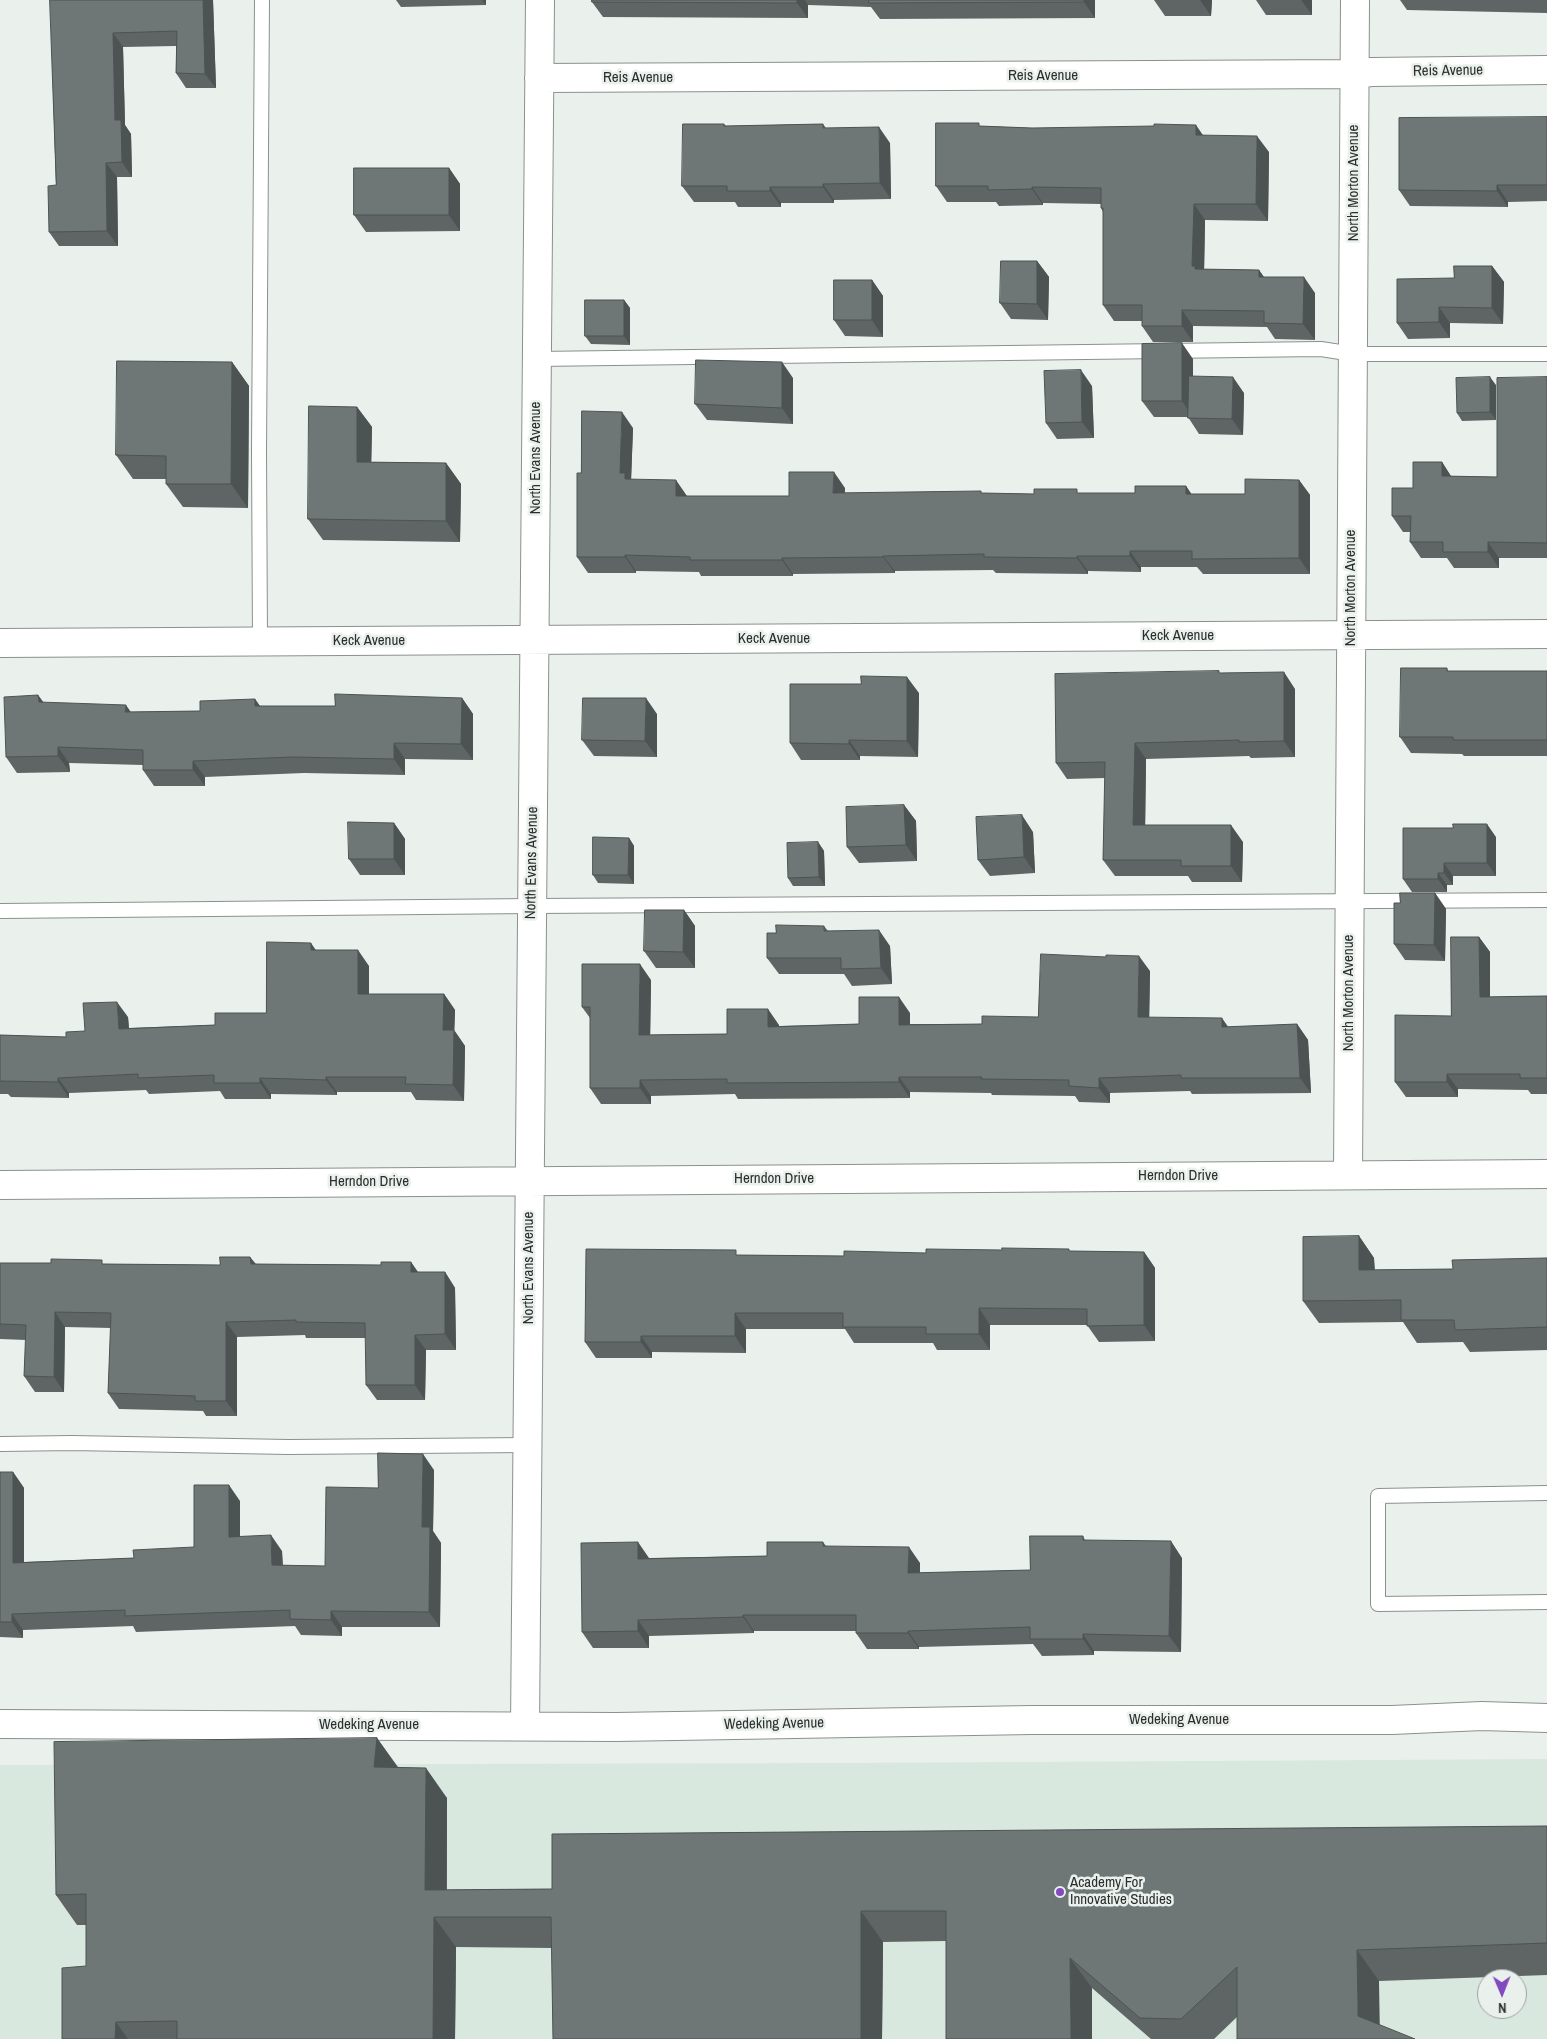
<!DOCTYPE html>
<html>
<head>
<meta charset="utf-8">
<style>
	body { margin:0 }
	#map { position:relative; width:1547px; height:2039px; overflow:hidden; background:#eaf1ed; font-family:"Archivo Narrow",sans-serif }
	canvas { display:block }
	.north { position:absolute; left:1477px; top:1969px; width:50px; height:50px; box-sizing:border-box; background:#eaf1ed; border:1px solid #9ea3a0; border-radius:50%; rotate:179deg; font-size:14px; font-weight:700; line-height:20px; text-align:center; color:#2b2e2d }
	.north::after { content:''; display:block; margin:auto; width:18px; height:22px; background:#8349bf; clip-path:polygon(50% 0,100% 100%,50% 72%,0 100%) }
</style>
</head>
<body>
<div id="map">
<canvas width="1547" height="2039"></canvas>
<div class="north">N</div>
</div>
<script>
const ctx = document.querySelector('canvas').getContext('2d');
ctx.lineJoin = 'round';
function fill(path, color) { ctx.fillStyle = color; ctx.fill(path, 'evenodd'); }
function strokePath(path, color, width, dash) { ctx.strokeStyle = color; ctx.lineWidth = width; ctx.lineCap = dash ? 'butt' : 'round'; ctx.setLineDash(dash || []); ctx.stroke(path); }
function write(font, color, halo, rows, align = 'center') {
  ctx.font = font + ' "Archivo Narrow",sans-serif'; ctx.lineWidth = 5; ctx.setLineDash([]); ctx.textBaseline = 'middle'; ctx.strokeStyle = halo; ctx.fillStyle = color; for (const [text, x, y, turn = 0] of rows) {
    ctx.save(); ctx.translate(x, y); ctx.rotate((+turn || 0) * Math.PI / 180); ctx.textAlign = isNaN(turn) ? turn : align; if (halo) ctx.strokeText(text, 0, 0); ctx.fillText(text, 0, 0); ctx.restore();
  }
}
const built = new Path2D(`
	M 1547,1759 L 1547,2039 L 0,2039 L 0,1765 L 839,1763 ZM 1487,1979 L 1517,1979 L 1517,2009 L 1487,2009 Z`);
const service = new Path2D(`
	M 536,359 L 1321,349 L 1353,354 L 1547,354
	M 260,641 L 259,451 L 262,0
	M 0,911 L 532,906 L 1547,900
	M 0,1444 L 72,1443 L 288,1447 L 528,1445
	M 1547,1493 L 1378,1496 L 1378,1604 L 1547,1602`);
const minor = new Path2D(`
	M 539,78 L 1354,74 L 1371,72 L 1547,70
	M 0,643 L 1547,634
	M 1348,1175 L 1355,0
	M 0,1185 L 1547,1174
	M 0,1724 L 616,1727 L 1032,1720 L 1392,1720 L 1482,1716 L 1547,1718
	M 525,1725 L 540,0`);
const wall = new Path2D(`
	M 50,0 L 213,0 L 216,88 L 186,88 L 176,73 L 176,46 L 123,47 L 125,125 L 131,134 L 132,177 L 117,177 L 118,246 L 59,246 L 49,232 L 56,185 Z
	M 396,0 L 486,0 L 486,5 L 401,7 Z
	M 592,0 L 1095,0 L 1095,18 L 880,19 L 871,7 L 808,5 L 808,18 L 603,17 L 592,2 Z
	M 1154,0 L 1212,0 L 1211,16 L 1165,16 Z
	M 1256,0 L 1312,0 L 1312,15 L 1266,15 Z
	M 1400,0 L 1547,0 L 1547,13 L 1407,10 Z
	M 1547,117 L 1547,201 L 1508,202 L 1508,207 L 1410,206 L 1399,190 Z
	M 724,124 L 726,126 L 823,124 L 826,128 L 890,143 L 891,199 L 834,200 L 834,203 L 781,203 L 781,207 L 738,207 L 735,202 L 694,202 L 682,186 Z
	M 981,126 L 1203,135 L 1269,152 L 1268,221 L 1205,220 L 1204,269 L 1259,270 L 1264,277 L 1315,293 L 1315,340 L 1275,339 L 1267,327 L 1193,326 L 1193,342 L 1153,342 L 1142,326 L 1142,321 L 1114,321 L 1103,305 L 1103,212 L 1101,208 L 1101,204 L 1043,203 L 1043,205 L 999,206 L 996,202 L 947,202 L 936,186 Z
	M 449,168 L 460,184 L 460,231 L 366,232 L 354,215 Z
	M 1037,261 L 1049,277 L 1048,320 L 1011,319 L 1000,303 Z
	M 1492,266 L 1504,282 L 1503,324 L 1450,323 L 1450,338 L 1408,339 L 1397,323 L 1454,278 Z
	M 872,280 L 883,296 L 883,337 L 845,336 L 834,320 Z
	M 624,300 L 630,308 L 630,345 L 591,344 L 585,336 Z
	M 1193,359 L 1193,376 L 1244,393 L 1243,435 L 1199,434 L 1188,417 L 1154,417 L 1142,401 Z
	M 232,362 L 249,386 L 248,508 L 183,507 L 166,484 L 166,479 L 133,479 L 116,455 Z
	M 1547,377 L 1547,558 L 1499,558 L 1499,568 L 1454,568 L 1447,558 L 1421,558 L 1410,542 L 1410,532 L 1403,532 L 1392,516 L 1413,488 L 1442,462 L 1451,476 L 1497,477 Z
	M 793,378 L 793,424 L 707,420 L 695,404 Z
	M 1496,385 L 1496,420 L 1462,421 L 1457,413 Z
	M 1092,386 L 1094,438 L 1057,439 L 1046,423 Z
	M 357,407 L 372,427 L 371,462 L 446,463 L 461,484 L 460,542 L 323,540 L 308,519 Z
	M 633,428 L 631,479 L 687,496 L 789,496 L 845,488 L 845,493 L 983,493 L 1034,494 L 1080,493 L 1135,493 L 1186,486 L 1191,494 L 1245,494 L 1299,480 L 1310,495 L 1310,574 L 1203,574 L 1197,567 L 1141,567 L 1141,572 L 1088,571 L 1088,574 L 996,573 L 993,570 L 895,571 L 895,573 L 793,574 L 793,576 L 701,576 L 699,572 L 636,571 L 636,573 L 588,573 L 577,557 L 581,473 Z
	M 1447,668 L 1448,671 L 1547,671 L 1547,756 L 1464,756 L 1462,754 L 1411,753 L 1400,737 Z
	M 1220,673 L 1295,689 L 1295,757 L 1251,758 L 1249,756 L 1146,759 L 1145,825 L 1243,842 L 1242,882 L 1192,882 L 1188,876 L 1115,876 L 1103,860 L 1105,778 L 1067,779 L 1056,763 Z
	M 919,693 L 918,757 L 860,756 L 860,760 L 801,760 L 790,743 Z
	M 38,695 L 44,703 L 130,712 L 200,711 L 255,699 L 260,706 L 335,706 L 462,698 L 473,714 L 473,760 L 405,759 L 405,775 L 304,773 L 205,777 L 205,786 L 154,786 L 143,770 L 143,765 L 69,763 L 70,772 L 17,773 L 6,757 Z
	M 657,714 L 657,757 L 594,756 L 582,740 Z
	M 904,805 L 916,821 L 917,861 L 859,863 L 847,847 Z
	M 394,823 L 405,839 L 405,875 L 360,875 L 349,859 Z
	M 1033,832 L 1035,873 L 990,876 L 978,860 Z
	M 1496,837 L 1496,876 L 1453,876 L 1453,885 L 1447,885 L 1447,892 L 1412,892 L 1403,879 Z
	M 629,838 L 634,846 L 634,884 L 598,883 L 593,875 Z
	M 818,842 L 824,851 L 825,886 L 793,886 L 788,878 Z
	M 1435,893 L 1446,909 L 1445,961 L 1405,960 L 1394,944 L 1400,903 Z
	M 684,910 L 695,926 L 695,968 L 656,968 L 644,951 Z
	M 824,926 L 828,931 L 890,946 L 892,984 L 852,986 L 844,974 L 779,974 L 767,958 L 776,933 Z
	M 1479,937 L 1490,952 L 1490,997 L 1547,996 L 1547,1094 L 1531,1094 L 1528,1090 L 1458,1089 L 1458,1097 L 1406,1097 L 1395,1082 L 1451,1016 Z
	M 317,950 L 369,966 L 369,994 L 444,994 L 455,1010 L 454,1030 L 465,1046 L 464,1101 L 416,1100 L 411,1092 L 337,1092 L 337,1095 L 271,1094 L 271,1099 L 225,1099 L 220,1091 L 149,1094 L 146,1090 L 69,1093 L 69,1098 L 11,1097 L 8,1094 L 0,1094 L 0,1035 L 66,1037 L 128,1017 L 129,1028 L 215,1025 L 266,1013 Z
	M 1150,971 L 1149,1018 L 1228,1027 L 1297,1024 L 1308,1040 L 1311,1093 L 1192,1094 L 1190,1091 L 1110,1093 L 1110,1103 L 1079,1102 L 1075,1096 L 992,1095 L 991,1093 L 910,1092 L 910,1098 L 738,1099 L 735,1094 L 651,1096 L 651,1104 L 601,1104 L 590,1088 L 590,1018 L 582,1007 L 651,980 L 650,1035 L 727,1034 L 779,1025 L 779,1026 L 859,1024 L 910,1013 L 910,1024 L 982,1024 L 1038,1017 Z
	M 1359,1236 L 1374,1258 L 1375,1270 L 1453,1269 L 1547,1258 L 1547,1350 L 1470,1352 L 1463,1342 L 1417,1343 L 1403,1322 L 1319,1323 L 1303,1301 Z
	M 1070,1251 L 1144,1252 L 1155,1268 L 1155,1341 L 1099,1342 L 1087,1325 L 990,1325 L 990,1350 L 937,1350 L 933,1343 L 854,1343 L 845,1329 L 746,1329 L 746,1353 L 652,1352 L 652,1358 L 596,1358 L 585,1342 L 739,1255 L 844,1256 L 926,1253 Z
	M 250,1257 L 256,1264 L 381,1265 L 411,1262 L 418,1272 L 445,1272 L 455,1288 L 456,1350 L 426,1350 L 425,1400 L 377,1400 L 366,1385 L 366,1338 L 306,1338 L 305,1335 L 237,1337 L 237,1416 L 206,1416 L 203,1411 L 119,1409 L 108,1393 L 111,1328 L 65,1327 L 64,1392 L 35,1392 L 24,1376 L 26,1340 L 0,1339 L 0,1263 L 220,1265 Z
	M 434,1470 L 433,1531 L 441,1543 L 440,1627 L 342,1627 L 342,1636 L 301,1635 L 295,1626 L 136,1632 L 133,1626 L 23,1630 L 23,1638 L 0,1637 L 0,1472 L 13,1472 L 24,1488 L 24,1562 L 134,1558 L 194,1547 L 240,1501 L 240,1537 L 282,1551 L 283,1565 L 325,1566 L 378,1488 Z
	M 1083,1536 L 1085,1540 L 1182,1558 L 1181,1652 L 1094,1651 L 1094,1655 L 1042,1656 L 1033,1644 L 919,1647 L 919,1649 L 867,1649 L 856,1633 L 856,1631 L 754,1631 L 754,1633 L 649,1636 L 649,1648 L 593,1648 L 582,1632 L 649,1558 L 767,1556 L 823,1542 L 826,1546 L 920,1563 L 920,1573 L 1030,1570 Z
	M 377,1738 L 398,1767 L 447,1798 L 447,1890 L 552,1889 L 1547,1826 L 1547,1975 L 1379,1981 L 1237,2017 L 1214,2039 L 1151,2039 L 1092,1988 L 946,1941 L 883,1942 L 882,2039 L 553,2039 L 552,1948 L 456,1947 L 455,2039 L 62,2039 L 86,1966 L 86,1925 L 77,1925 L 56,1895 Z`);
const shadedWall = new Path2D(`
	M 203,0 L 213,0 L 216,88 L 205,74 Z
	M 482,0 L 486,0 L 486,5 Z
	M 797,0 L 805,0 L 808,5 L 808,18 L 797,3 Z
	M 1084,0 L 1095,0 L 1095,18 L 1084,2 Z
	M 1200,0 L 1212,0 L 1211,16 Z
	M 1301,0 L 1312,0 L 1312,15 Z
	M 113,33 L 123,47 L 125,125 L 131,134 L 132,177 L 122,162 L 115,120 Z
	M 1196,125 L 1207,141 L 1196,135 Z
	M 879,127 L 890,143 L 891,199 L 880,183 Z
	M 1257,136 L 1269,152 L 1268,221 L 1256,204 Z
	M 106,163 L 117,177 L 118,246 L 107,231 Z
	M 449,168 L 460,184 L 460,231 L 449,215 Z
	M 823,184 L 834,200 L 834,203 L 823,187 Z
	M 1497,185 L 1508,202 L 1508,207 L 1497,191 Z
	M 770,187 L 781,203 L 781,207 L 770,191 Z
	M 1032,187 L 1043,203 L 1043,205 L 1032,189 Z
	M 1194,204 L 1205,220 L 1204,278 L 1192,266 Z
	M 1037,261 L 1049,277 L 1048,320 L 1037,304 Z
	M 1492,266 L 1504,282 L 1503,324 L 1492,308 Z
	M 1259,270 L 1270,286 L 1259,277 Z
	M 1304,277 L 1315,293 L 1315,340 L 1303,324 Z
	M 872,280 L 883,296 L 883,337 L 872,320 Z
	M 624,300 L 630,308 L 630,345 L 624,336 Z
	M 1439,307 L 1450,323 L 1450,338 L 1439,322 Z
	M 1182,310 L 1193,326 L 1193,342 L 1182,326 Z
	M 1182,343 L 1193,359 L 1193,417 L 1182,401 Z
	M 232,362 L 249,386 L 248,508 L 231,484 Z
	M 782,362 L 793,378 L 793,424 L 782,408 Z
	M 1081,370 L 1092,386 L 1094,438 L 1082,422 Z
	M 1233,377 L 1244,393 L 1243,435 L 1232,419 Z
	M 1490,377 L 1496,385 L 1496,420 L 1490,412 Z
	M 357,407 L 372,427 L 371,483 L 357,462 Z
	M 622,412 L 633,428 L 631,483 L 636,495 L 620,473 Z
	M 1442,462 L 1452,478 L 1442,476 Z
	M 446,463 L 461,484 L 460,542 L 446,521 Z
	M 834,472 L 845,488 L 844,509 L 833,493 Z
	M 676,480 L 687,496 L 687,512 L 676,496 Z
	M 1299,480 L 1310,495 L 1310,574 L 1299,558 Z
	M 1186,486 L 1197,502 L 1186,494 Z
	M 1488,542 L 1499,558 L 1499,568 L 1488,552 Z
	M 1130,551 L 1141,567 L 1141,572 L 1130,556 Z
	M 625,555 L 636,571 L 636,573 L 625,557 Z
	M 883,556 L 895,571 L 895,573 L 883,557 Z
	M 1077,556 L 1088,571 L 1088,574 L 1077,558 Z
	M 782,558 L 793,574 L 793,576 L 782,560 Z
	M 1284,672 L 1295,689 L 1295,757 L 1284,741 Z
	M 907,677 L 919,693 L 918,757 L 907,741 Z
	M 38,695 L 50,712 L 39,702 Z
	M 462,698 L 473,714 L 473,760 L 461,744 Z
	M 646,698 L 657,714 L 657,757 L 645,741 Z
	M 255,699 L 266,715 L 255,706 Z
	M 126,705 L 137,721 L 125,712 Z
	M 849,740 L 860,756 L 860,760 L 849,744 Z
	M 394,743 L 405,759 L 405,775 L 394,759 Z
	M 1135,743 L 1146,759 L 1145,841 L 1133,825 Z
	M 58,747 L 69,763 L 70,772 L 58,756 Z
	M 193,761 L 205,777 L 205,786 L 193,770 Z
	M 904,805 L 916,821 L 917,861 L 906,845 Z
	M 1022,815 L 1033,832 L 1035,873 L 1024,857 Z
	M 394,823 L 405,839 L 405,875 L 394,859 Z
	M 1487,824 L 1496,837 L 1496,876 L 1487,863 Z
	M 1231,825 L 1243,842 L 1242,882 L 1231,866 Z
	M 629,838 L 634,846 L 634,884 L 628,875 Z
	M 818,842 L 824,851 L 825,886 L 819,877 Z
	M 1444,863 L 1453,876 L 1453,885 L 1444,873 Z
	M 1438,873 L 1447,885 L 1447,892 L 1438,879 Z
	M 1435,893 L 1446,909 L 1445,961 L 1434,945 Z
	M 684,910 L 695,926 L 695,968 L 683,952 Z
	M 879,930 L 890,946 L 892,984 L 881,968 Z
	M 1479,937 L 1490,952 L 1490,1012 L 1480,997 Z
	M 311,943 L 322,959 L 311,950 Z
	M 358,950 L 369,966 L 369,1010 L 358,994 Z
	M 1139,956 L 1150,971 L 1149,1033 L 1138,1017 Z
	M 640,964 L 651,980 L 650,1051 L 639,1035 Z
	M 444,994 L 455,1010 L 454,1045 L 443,1030 Z
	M 899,997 L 910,1013 L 910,1040 L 899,1025 Z
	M 117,1002 L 128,1017 L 130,1044 L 119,1029 Z
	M 768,1009 L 779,1025 L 779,1042 L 768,1027 Z
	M 1222,1018 L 1233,1034 L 1222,1027 Z
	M 1297,1024 L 1308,1040 L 1311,1093 L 1300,1078 Z
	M 454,1030 L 465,1046 L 464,1101 L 453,1085 Z
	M 1447,1074 L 1458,1089 L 1458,1097 L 1447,1082 Z
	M 326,1077 L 337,1092 L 337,1095 L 326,1080 Z
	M 899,1077 L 910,1092 L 910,1098 L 899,1082 Z
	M 58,1078 L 69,1093 L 69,1098 L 58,1082 Z
	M 260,1078 L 271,1094 L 271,1099 L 260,1083 Z
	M 1099,1078 L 1110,1093 L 1110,1103 L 1099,1088 Z
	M 640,1080 L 651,1096 L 651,1104 L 640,1088 Z
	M 1359,1236 L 1374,1258 L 1375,1292 L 1359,1270 Z
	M 1144,1252 L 1155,1268 L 1155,1341 L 1144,1325 Z
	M 250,1257 L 261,1272 L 251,1264 Z
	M 411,1262 L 421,1277 L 411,1272 Z
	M 445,1272 L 455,1288 L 456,1350 L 445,1334 Z
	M 979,1308 L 990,1325 L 990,1350 L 979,1334 Z
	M 55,1312 L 65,1327 L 64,1392 L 54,1377 Z
	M 735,1313 L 746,1329 L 746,1353 L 735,1336 Z
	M 226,1322 L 237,1337 L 237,1416 L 226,1401 Z
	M 415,1335 L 426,1350 L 425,1400 L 415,1385 Z
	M 641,1336 L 652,1352 L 652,1358 L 641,1342 Z
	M 423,1454 L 434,1470 L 433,1531 L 441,1543 L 440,1627 L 429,1612 L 422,1527 Z
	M 13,1472 L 24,1488 L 24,1579 L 13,1563 Z
	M 229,1485 L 240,1501 L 240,1553 L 229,1537 Z
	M 271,1535 L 282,1551 L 283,1581 L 272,1565 Z
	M 1171,1541 L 1182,1558 L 1181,1652 L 1169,1636 Z
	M 638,1542 L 649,1558 L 649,1575 L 638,1559 Z
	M 909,1547 L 920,1563 L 920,1589 L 908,1573 Z
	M 331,1611 L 342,1627 L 342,1636 L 331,1620 Z
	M 12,1614 L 23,1630 L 23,1638 L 12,1622 Z
	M 743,1615 L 754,1631 L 754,1633 L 743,1617 Z
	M 638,1620 L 649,1636 L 649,1648 L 638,1631 Z
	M 908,1631 L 919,1647 L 919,1649 L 908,1633 Z
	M 1083,1634 L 1094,1651 L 1094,1655 L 1083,1639 Z
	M 377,1738 L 398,1768 L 374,1767 Z
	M 426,1768 L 447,1798 L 446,1917 L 425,1890 Z
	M 861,1911 L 883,1942 L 882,2039 L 861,2039 Z
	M 434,1917 L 456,1947 L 455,2039 L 433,2039 Z
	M 1357,1950 L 1379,1981 L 1380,2039 L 1358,2016 Z
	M 1070,1958 L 1092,1988 L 1092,2039 L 1071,2039 Z
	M 116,2022 L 128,2039 L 115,2039 Z`);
const building = new Path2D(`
	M 50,0 L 203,0 L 205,74 L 176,73 L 177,31 L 113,33 L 115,120 L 121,120 L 122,162 L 106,163 L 107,231 L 49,232 L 48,186 L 56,185 Z
	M 592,0 L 797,0 L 797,3 L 592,2 Z
	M 869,0 L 1084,0 L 1084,2 L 869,3 Z
	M 1547,117 L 1547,185 L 1497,185 L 1497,191 L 1399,190 L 1399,118 Z
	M 936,123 L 979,123 L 979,126 L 1032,128 L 1154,126 L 1154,124 L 1196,125 L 1196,135 L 1257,136 L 1256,204 L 1194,204 L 1192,266 L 1195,266 L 1195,269 L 1259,270 L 1259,277 L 1304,277 L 1303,324 L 1264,323 L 1264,311 L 1182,310 L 1182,326 L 1142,326 L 1142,305 L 1103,305 L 1103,208 L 1101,208 L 1101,188 L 1032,187 L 1032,189 L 988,190 L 988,186 L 936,186 Z
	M 683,124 L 724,124 L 724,126 L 823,124 L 823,128 L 879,127 L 880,183 L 823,184 L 823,187 L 770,187 L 770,191 L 727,191 L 727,186 L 682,186 Z
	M 354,168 L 449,168 L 449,215 L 354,215 Z
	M 1001,261 L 1037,261 L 1037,304 L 1000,303 Z
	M 1454,266 L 1492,266 L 1492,308 L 1439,307 L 1439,322 L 1397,323 L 1397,279 L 1454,278 Z
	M 834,280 L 872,280 L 872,320 L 834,320 Z
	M 585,300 L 624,300 L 624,336 L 585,336 Z
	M 1182,343 L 1182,401 L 1142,401 L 1142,344 Z
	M 696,360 L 782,362 L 782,408 L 695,404 Z
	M 117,361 L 232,362 L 231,484 L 166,484 L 166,456 L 116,455 Z
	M 1081,370 L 1082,422 L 1046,423 L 1044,371 Z
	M 1189,376 L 1233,377 L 1232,419 L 1188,418 Z
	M 1490,377 L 1490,412 L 1457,413 L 1456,378 Z
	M 1547,377 L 1547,543 L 1488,542 L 1488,552 L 1443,552 L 1443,542 L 1410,542 L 1411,516 L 1392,516 L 1392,488 L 1413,488 L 1413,462 L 1442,462 L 1442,476 L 1497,477 L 1497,378 Z
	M 309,406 L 357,407 L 357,462 L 446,463 L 446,521 L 308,519 Z
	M 582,411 L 622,412 L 620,473 L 625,473 L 625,479 L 676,480 L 676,496 L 789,496 L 789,472 L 834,472 L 833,493 L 981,491 L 981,493 L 1034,494 L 1034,489 L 1077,489 L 1077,493 L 1135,493 L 1135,486 L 1186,486 L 1186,494 L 1245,494 L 1245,479 L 1299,480 L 1299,558 L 1192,559 L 1192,551 L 1130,551 L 1130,556 L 1077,556 L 1077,558 L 984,557 L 984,554 L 883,556 L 883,557 L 782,558 L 782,560 L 690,560 L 690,557 L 625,555 L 625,557 L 577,557 L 577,473 L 581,473 Z
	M 1401,668 L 1447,668 L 1447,671 L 1547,671 L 1547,740 L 1453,740 L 1453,737 L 1400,737 Z
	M 1219,671 L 1219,673 L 1284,672 L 1284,741 L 1239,742 L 1239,740 L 1135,743 L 1133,825 L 1231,825 L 1231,866 L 1181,866 L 1181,860 L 1103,860 L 1105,762 L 1056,763 L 1055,674 Z
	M 861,676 L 907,677 L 907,741 L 849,740 L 849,744 L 790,743 L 790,684 L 861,684 Z
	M 335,694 L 462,698 L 461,744 L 394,743 L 394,759 L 293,757 L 193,761 L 193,770 L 143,770 L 143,750 L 58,747 L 58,756 L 6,757 L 4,697 L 38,695 L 39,702 L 126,705 L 125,712 L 200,711 L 200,701 L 255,699 L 255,706 L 335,706 Z
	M 583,698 L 646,698 L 645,741 L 582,740 Z
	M 904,805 L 906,845 L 847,847 L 846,807 Z
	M 1022,815 L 1024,857 L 978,860 L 976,817 Z
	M 348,822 L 394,823 L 394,859 L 349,859 Z
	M 1453,824 L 1487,824 L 1487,863 L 1444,863 L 1444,873 L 1438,873 L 1438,879 L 1403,879 L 1403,828 L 1453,828 Z
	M 593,837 L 629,838 L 628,875 L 593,875 Z
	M 818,842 L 819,877 L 788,878 L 787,843 Z
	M 1400,893 L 1435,893 L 1434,945 L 1394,944 L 1394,903 L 1400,903 Z
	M 645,910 L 684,910 L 683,952 L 644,951 Z
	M 776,925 L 824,926 L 824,931 L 879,930 L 881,968 L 841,969 L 841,958 L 767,958 L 767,933 L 776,933 Z
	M 1451,937 L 1479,937 L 1480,997 L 1547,996 L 1547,1078 L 1520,1078 L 1520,1074 L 1447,1074 L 1447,1082 L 1395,1082 L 1395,1015 L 1451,1016 Z
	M 267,942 L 311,943 L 311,950 L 358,950 L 358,994 L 444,994 L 443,1030 L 454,1030 L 453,1085 L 405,1084 L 406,1077 L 326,1077 L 326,1080 L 260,1078 L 260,1083 L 214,1083 L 214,1075 L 138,1078 L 138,1074 L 58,1078 L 58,1082 L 0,1081 L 0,1035 L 66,1037 L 66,1032 L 85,1031 L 83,1003 L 117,1002 L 119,1029 L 215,1025 L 215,1013 L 266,1013 Z
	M 1041,954 L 1106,957 L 1106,955 L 1139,956 L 1138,1017 L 1222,1018 L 1222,1027 L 1297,1024 L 1300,1078 L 1181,1078 L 1181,1075 L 1099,1078 L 1099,1088 L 1069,1086 L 1069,1080 L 981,1079 L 982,1077 L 899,1077 L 899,1082 L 727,1083 L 727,1079 L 640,1080 L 640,1088 L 590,1088 L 590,1007 L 582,1007 L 582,964 L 640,964 L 639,1035 L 727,1034 L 727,1009 L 768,1009 L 768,1027 L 859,1024 L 859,997 L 899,997 L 899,1025 L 982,1024 L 982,1016 L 1038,1017 Z
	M 1359,1236 L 1359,1270 L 1453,1269 L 1452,1260 L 1547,1258 L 1547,1327 L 1455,1330 L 1454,1320 L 1401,1320 L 1401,1300 L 1303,1301 L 1303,1237 Z
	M 1002,1248 L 1069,1249 L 1069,1251 L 1144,1252 L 1144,1325 L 1087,1326 L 1087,1309 L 979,1308 L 979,1334 L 926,1334 L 926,1327 L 843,1327 L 843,1313 L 735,1313 L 735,1336 L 641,1336 L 641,1342 L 585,1342 L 586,1249 L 736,1250 L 736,1255 L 844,1256 L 844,1251 L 926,1253 L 926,1249 L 1002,1250 Z
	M 220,1257 L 250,1257 L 251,1264 L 381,1265 L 381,1262 L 411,1262 L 411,1272 L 445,1272 L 445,1334 L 415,1335 L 415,1385 L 366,1385 L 365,1323 L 296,1322 L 296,1320 L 226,1322 L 226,1401 L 195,1401 L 195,1396 L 108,1393 L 111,1313 L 55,1312 L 54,1377 L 24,1376 L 26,1325 L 0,1324 L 0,1263 L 51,1263 L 51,1259 L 102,1260 L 102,1264 L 220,1265 Z
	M 378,1453 L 423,1454 L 422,1527 L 430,1527 L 429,1612 L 331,1611 L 331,1620 L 290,1619 L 290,1610 L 125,1616 L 125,1610 L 12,1614 L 12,1622 L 0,1622 L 0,1472 L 13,1472 L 13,1563 L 134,1558 L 133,1550 L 194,1547 L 194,1485 L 229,1485 L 229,1537 L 271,1535 L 272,1565 L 325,1566 L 326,1487 L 378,1488 Z
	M 1030,1536 L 1083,1536 L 1083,1540 L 1171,1541 L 1169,1636 L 1083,1634 L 1083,1639 L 1030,1639 L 1030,1627 L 908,1631 L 908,1633 L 856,1633 L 856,1615 L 743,1615 L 743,1617 L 638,1620 L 638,1631 L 582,1632 L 581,1543 L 638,1542 L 638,1559 L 767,1556 L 767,1542 L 823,1542 L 823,1546 L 909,1547 L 908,1573 L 1030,1570 Z
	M 377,1738 L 374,1767 L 426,1768 L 425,1890 L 552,1889 L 552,1834 L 1547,1826 L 1547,1943 L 1357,1950 L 1358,2016 L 1415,2039 L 1237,2039 L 1237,1967 L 1181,2019 L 1140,2018 L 1070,1958 L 1071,2039 L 946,2039 L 946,1911 L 861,1911 L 861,2039 L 553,2039 L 551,1917 L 434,1917 L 433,2039 L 177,2039 L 177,2021 L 116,2022 L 115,2039 L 62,2039 L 62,1968 L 86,1966 L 86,1894 L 56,1895 L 54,1742 Z`);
const markers = [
	[1060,1892,5,"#8349bf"]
];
const streetNames = [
	["Reis Avenue",1448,71,-1],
	["Reis Avenue",1043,76],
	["Reis Avenue",638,78],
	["North Morton Avenue",1354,183,-90],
	["North Evans Avenue",536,458,-90],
	["North Morton Avenue",1351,588,-90],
	["Keck Avenue",1178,636],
	["Keck Avenue",774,639],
	["Keck Avenue",369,641],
	["North Evans Avenue",532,863,-89],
	["North Morton Avenue",1349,993,-90],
	["Herndon Drive",1178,1176],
	["Herndon Drive",774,1179],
	["Herndon Drive",369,1182],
	["North Evans Avenue",529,1268,-90],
	["Wedeking Avenue",1179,1720],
	["Wedeking Avenue",774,1724,-1],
	["Wedeking Avenue",369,1725]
];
const poiNames = [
	["Academy For",1070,1883],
	["Innovative Studies",1070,1900]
];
fill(built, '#d9e8df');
strokePath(service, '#8a918d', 16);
strokePath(minor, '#8a918d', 30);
strokePath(service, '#fff', 14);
strokePath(minor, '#fff', 28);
fill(wall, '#5f6565');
fill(shadedWall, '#4d5353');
fill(building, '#6e7676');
strokePath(building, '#4d5353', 1);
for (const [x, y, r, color] of markers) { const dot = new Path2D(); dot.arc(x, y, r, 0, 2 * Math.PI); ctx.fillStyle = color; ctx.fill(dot); strokePath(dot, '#eaf1ed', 2); }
write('15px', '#2b2e2d', '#eaf1ed', streetNames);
write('15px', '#2b2e2d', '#eaf1ed', poiNames, 'left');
</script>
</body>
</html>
